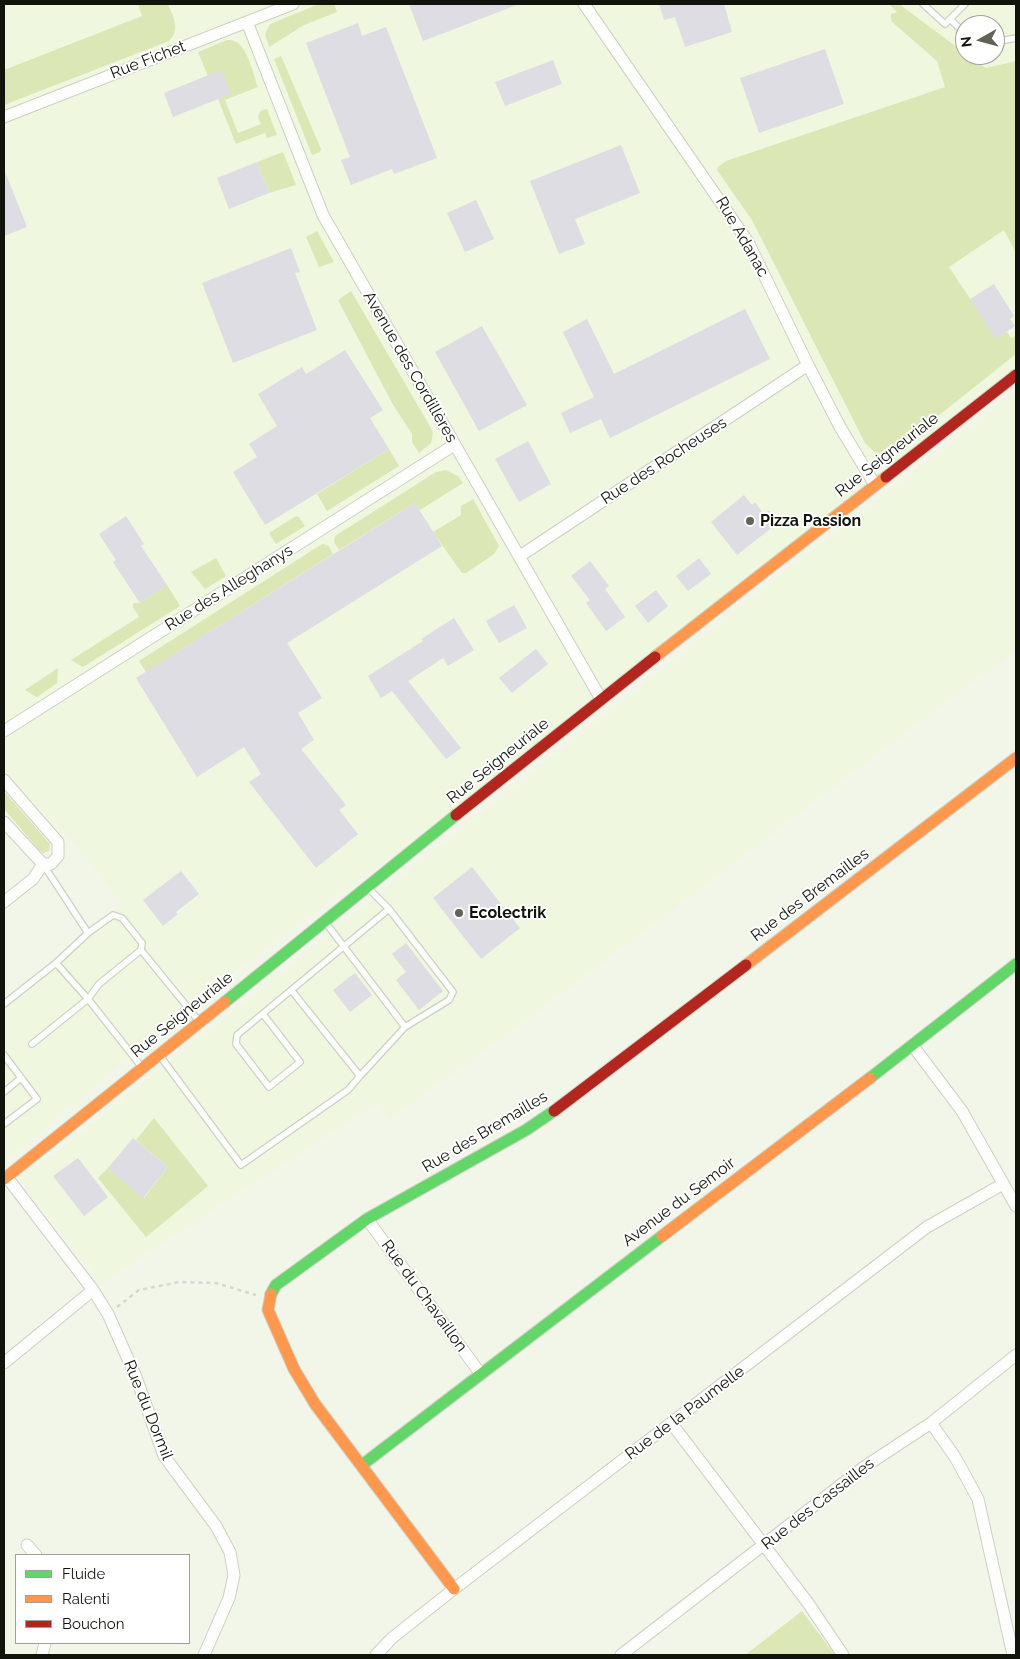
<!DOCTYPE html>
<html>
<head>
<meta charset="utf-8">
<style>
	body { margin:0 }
	#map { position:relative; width:1020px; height:1659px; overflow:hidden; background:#f2f6e8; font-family:Raleway,sans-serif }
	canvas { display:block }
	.frame { position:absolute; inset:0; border:5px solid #11140b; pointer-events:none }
	.legend { position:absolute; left:15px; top:1554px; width:175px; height:90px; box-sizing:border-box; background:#fff; border:1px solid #a0a19d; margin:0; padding:6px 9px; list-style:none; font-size:15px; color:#11140b }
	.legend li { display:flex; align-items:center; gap:10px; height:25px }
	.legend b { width:25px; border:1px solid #a0a19d }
	.north { position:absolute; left:955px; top:15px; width:50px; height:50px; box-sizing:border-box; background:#fff; border:1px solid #a0a19d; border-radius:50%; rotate:263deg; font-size:14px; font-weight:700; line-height:20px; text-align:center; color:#11140b }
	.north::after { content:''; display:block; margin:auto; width:18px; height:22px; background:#606358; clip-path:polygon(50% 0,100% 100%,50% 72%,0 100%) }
</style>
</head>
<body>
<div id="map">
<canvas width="1020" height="1659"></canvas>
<div class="frame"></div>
<ul class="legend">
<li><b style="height:6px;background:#63d668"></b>Fluide</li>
<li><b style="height:6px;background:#ff974d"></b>Ralenti</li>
<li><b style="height:6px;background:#b3261e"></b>Bouchon</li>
</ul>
<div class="north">N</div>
</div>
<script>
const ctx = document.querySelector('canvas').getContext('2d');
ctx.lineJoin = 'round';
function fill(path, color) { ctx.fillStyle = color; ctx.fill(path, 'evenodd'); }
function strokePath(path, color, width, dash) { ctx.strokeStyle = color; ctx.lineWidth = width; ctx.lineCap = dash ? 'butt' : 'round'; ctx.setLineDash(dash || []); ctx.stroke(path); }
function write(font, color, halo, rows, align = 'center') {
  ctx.font = font + ' Raleway,sans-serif'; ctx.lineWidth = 4; ctx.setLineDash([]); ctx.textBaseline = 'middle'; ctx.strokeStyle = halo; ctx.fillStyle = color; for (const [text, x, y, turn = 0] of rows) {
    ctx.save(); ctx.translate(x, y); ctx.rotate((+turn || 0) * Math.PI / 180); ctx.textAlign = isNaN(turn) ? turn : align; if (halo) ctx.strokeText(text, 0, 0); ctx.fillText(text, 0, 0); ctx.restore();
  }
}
const built = new Path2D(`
	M 4,4 L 1016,4 L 1016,375 L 601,699 L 196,1001 L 4,1163 L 4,999 L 123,904 L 71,839 L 4,774 ZM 965,25 L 995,25 L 995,55 L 965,55 Z
	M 1016,392 L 1016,650 L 524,1022 L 390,1119 L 377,1103 L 102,1284 L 21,1180 L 747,602 Z`);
const green = new Path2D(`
	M 138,4 L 168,4 C 173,17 181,29 169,41 L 4,105 L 4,70 L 142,16 Z
	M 319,4 L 334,4 L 337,12 L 304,25 L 269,47 L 265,34 L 270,24 Z
	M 889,4 L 899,4 L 965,53 L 965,55 L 986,68 L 1016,61 L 1016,253 L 1004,230 L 949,267 L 996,338 L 1007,332 L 1011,338 L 1016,336 L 1016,354 L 894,451 L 877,454 L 865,443 L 752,220 L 717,170 L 718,167 L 726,161 L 945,87 L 937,61 L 891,21 L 891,14 L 897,12 Z
	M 227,40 C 247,38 252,72 258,87 L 225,100 L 238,133 L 261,124 L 258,117 L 260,111 L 267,109 L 277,135 L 267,138 L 265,133 L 236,144 L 218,99 L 230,94 L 221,71 L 208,76 L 198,52 Z
	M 281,56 L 321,149 L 320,152 L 312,155 L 274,59 Z
	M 283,152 L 296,185 L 269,193 L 257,162 Z
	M 317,231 L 334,262 L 319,267 L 306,237 Z
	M 351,291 L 431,428 L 433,433 L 431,443 L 419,453 L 412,442 L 412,434 L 392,403 L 338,300 Z
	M 389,449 L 399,466 L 327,511 L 317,494 Z
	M 446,470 L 458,476 L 463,483 L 420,510 L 415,503 L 339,550 L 334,542 L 335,536 L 436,472 Z
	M 473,499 L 499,546 L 494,554 L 466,573 L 462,573 L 433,532 L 461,515 L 461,506 Z
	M 296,516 L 299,517 L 305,526 L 276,544 L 269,533 Z
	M 322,544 L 328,545 L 333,554 L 146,672 L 139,661 Z
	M 216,558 L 226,576 L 205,589 L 191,572 Z
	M 167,585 L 180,606 L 83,667 L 71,660 L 139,617 L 133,607 L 133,603 L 140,603 Z
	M 58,668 L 57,683 L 37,697 L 25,690 Z
	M 4,791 L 50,844 L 49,851 L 43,853 L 39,850 L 4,809 Z
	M 154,1118 L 208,1186 L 146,1237 L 98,1178 L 108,1168 L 144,1198 L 168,1167 L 136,1140 Z
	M 802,1611 L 835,1655 L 745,1655 Z`);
const building = new Path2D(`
	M 409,4 L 517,4 L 517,5 L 423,41 Z
	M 659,4 L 724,4 L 732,32 L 685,47 L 675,17 L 664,20 Z
	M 358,23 L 362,36 L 386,27 L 437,158 L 394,174 L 392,169 L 351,185 L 341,160 L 350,157 L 306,43 Z
	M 825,49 L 844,104 L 759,133 L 740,78 Z
	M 553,60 L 562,84 L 505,106 L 495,82 Z
	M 221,70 L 231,94 L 173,117 L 164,93 Z
	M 621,145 L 640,193 L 575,219 L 585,244 L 559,254 L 530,181 Z
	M 257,162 L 269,193 L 229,209 L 217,178 Z
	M 4,169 L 27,227 L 4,236 Z
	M 476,200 L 494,239 L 465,252 L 447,213 Z
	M 291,248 L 300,272 L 295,273 L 317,330 L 233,363 L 202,283 Z
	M 994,284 L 1014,316 L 1010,319 L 1015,326 L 996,339 L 970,299 Z
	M 745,309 L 770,359 L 610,438 L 601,419 L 570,433 L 561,413 L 594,397 L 563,332 L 587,319 L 614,374 Z
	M 482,326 L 527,405 L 479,431 L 435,352 Z
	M 345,350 L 383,410 L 370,418 L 389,449 L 265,525 L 233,472 L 257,457 L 249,444 L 277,426 L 258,394 L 302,367 L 306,374 Z
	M 528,441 L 551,484 L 519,502 L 495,459 Z
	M 744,495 L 752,505 L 755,502 L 764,514 L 769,510 L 779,522 L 737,555 L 711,522 Z
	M 415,503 L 442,546 L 287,643 L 322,698 L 298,713 L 314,740 L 301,749 L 346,805 L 339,810 L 358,834 L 316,868 L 249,782 L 261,774 L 244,747 L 197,777 L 136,678 Z
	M 126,516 L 144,544 L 141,546 L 167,585 L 140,603 L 113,562 L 116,560 L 99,534 Z
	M 699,558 L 711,574 L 688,591 L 676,576 Z
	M 590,561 L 609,586 L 605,589 L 625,617 L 606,631 L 586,603 L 590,600 L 571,576 Z
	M 656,590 L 668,606 L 648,623 L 635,606 Z
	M 514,605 L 527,628 L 499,643 L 486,621 Z
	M 454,618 L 474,650 L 448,666 L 443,658 L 408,681 L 461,748 L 446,759 L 392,691 L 381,698 L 368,676 L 423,641 L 421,639 Z
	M 536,649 L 548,664 L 512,693 L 499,678 Z
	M 472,867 L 520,928 L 481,959 L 433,898 Z
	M 181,871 L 199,894 L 176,912 L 178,914 L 163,926 L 143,900 Z
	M 406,943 L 443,991 L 419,1010 L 396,980 L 406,972 L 392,954 Z
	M 355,973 L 372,995 L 350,1012 L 333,990 Z
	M 133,1138 L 168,1167 L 143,1198 L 108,1168 Z
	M 78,1158 L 108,1197 L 84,1216 L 53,1176 Z`);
const path = new Path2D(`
	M 117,1307 L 139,1290 L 179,1282 L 216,1283 L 256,1295`);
const lane = new Path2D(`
	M 923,4 L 945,24 L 965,4
	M 950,19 L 965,34
	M 995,42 L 1016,38
	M 326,923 L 405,1027 L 449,1000 L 453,992 L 389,909 L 368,888
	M 88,933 L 113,915 L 122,918 L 142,943 L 141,950
	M 292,991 L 360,1076 L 405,1027
	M 4,1004 L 56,963
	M 263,1014 L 300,1062 L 269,1087 L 236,1044 L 237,1035 L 389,909
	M 32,1044 L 88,999 L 56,963 L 88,933 L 43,864
	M 4,1055 L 37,1099 L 4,1124
	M 160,1056 L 241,1165 L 348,1090 L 360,1076
	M 141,1066 L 88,999 L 99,984 L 141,950 L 198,1020
	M 4,1092 L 21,1078`);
const street = new Path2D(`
	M 584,4 L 748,242 L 808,365 L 840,427 L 875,485
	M 247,22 L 323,215 L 601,699
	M 4,117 L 293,4
	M 520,556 L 808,365
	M 4,731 L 454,445
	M 4,780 L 58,842 L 58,856 L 51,864 L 43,864 L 4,822
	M 4,902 L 33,879 L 43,864
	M 913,1046 L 962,1111 L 1016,1206
	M 6,1176 L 93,1290 L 108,1314 L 136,1377 L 164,1456 L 216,1526 L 230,1552 L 234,1575 L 229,1598 L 204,1655
	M 367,1219 L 480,1373
	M 4,1363 L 93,1290
	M 931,1423 L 955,1457 L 978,1499 L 1013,1655
	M 672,1424 L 808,1603 L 843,1655
	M 27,1545 L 36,1555
	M 42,1655 L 45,1643
	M 376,1655 L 392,1638 L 454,1589 L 927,1227 L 1003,1184
	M 621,1655 L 864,1467 L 931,1423 L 1016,1355`);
const fast = new Path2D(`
	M 225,1002 L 456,815
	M 870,1078 L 1016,964
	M 271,1294 L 276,1285 L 367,1219 L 526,1130 L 554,1111
	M 362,1465 L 662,1236`);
const slow = new Path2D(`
	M 655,657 L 886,477
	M 746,965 L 1016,758
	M 4,1179 L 225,1002
	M 662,1236 L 870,1078
	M 271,1294 L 268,1310 L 294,1369 L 315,1404 L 454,1589`);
const jam = new Path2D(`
	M 886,477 L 1016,375
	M 456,815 L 655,657
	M 554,1111 L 746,965`);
const markers = [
	[750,521,5,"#606358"],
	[459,913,5,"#606358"]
];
const streetNames = [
	["Rue Fichet",148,60,-21],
	["Rue Adanac",742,237,60],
	["Avenue des Cordillères",410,367,60],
	["Rue Seigneuriale",887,455,-38],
	["Rue des Rocheuses",664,461,-33],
	["Rue des Alleghanys",229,588,-32],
	["Rue Seigneuriale",498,761,-39],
	["Rue des Bremailles",810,895,-37],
	["Rue Seigneuriale",182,1015,-39],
	["Rue des Bremailles",485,1132,-31],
	["Avenue du Semoir",679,1202,-37],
	["Rue du Chavaillon",424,1296,54],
	["Rue du Dormil",148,1410,68],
	["Rue de la Paumelle",685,1413,-37],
	["Rue des Cassailles",818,1504,-38]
];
const poiNames = [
	["Pizza Passion",760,521],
	["Ecolectrik",469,913]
];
fill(built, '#eff7de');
fill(green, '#dbe8b6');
fill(building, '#dedde4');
strokePath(lane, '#cdd0c5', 8);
strokePath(street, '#cdd0c5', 13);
strokePath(fast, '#cdd0c5', 13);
strokePath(slow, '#cdd0c5', 13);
strokePath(jam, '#cdd0c5', 13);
strokePath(path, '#d5d7d2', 2.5, [4, 4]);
strokePath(lane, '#fdfefc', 5.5);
strokePath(street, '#fdfefc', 11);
strokePath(fast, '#63d668', 11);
strokePath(slow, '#ff974d', 11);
strokePath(jam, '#b3261e', 11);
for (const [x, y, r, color] of markers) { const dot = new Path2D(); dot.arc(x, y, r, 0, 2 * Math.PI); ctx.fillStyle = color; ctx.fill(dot); strokePath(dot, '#fff', 2); }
write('16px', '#11140b', '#fff', streetNames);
write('bold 16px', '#11140b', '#fff', poiNames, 'left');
</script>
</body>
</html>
